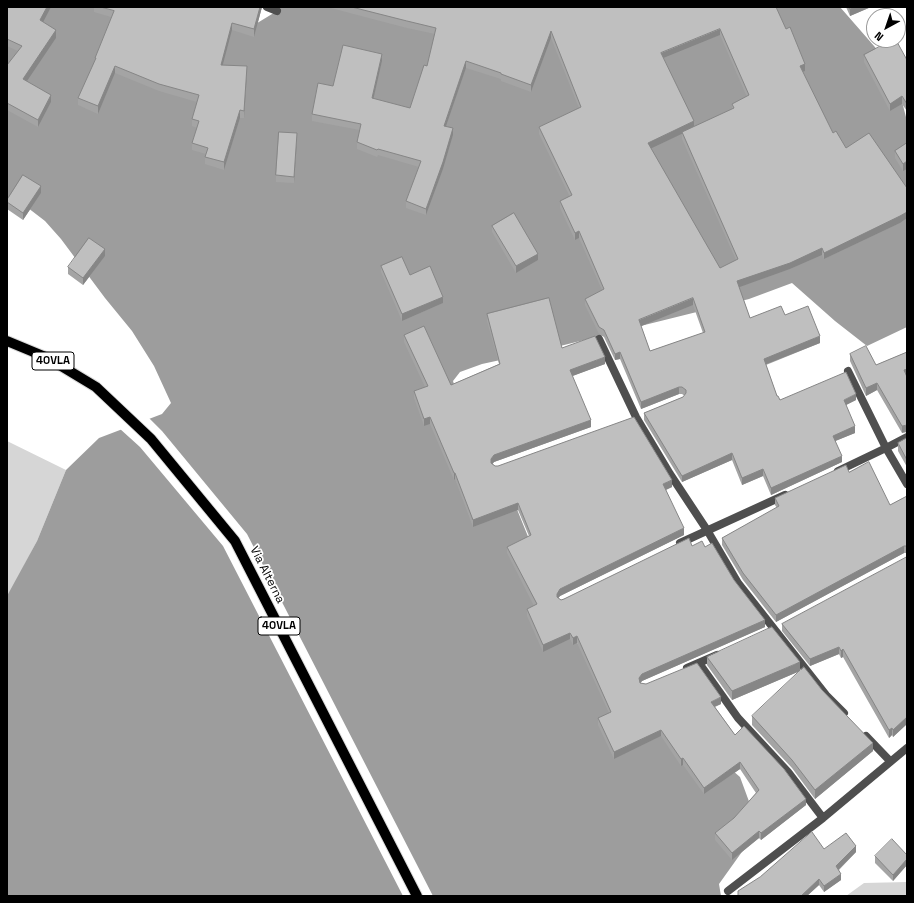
<!DOCTYPE html>
<html>
<head>
<meta charset="utf-8">
<style>
	body { margin:0 }
	#map { position:relative; width:914px; height:903px; overflow:hidden; background:#fff; font-family:"Space Grotesk",sans-serif }
	canvas { display:block }
	.frame { position:absolute; inset:0; border:8px solid #000; pointer-events:none }
	.north { position:absolute; left:866px; top:8px; width:40px; height:40px; box-sizing:border-box; background:#fff; border:1px solid #999; border-radius:50%; rotate:220deg; font-size:11px; font-weight:700; line-height:16px; text-align:center; color:#000 }
	.north::after { content:''; display:block; margin:auto; width:14px; height:18px; background:#000; clip-path:polygon(50% 0,100% 100%,50% 72%,0 100%) }
</style>
</head>
<body>
<div id="map">
<canvas width="914" height="903"></canvas>
<div class="frame"></div>
<div class="north">N</div>
</div>
<script>
const ctx = document.querySelector('canvas').getContext('2d');
ctx.lineJoin = 'round';
function fill(path, color) { ctx.fillStyle = color; ctx.fill(path, 'evenodd'); }
function strokePath(path, color, width, dash) { ctx.strokeStyle = color; ctx.lineWidth = width; ctx.lineCap = dash ? 'butt' : 'round'; ctx.setLineDash(dash || []); ctx.stroke(path); }
function write(font, color, halo, rows, align = 'center') {
  ctx.font = font + ' "Space Grotesk",sans-serif'; ctx.lineWidth = 3.5; ctx.setLineDash([]); ctx.textBaseline = 'middle'; ctx.strokeStyle = halo; ctx.fillStyle = color; for (const [text, x, y, turn = 0] of rows) {
    ctx.save(); ctx.translate(x, y); ctx.rotate((+turn || 0) * Math.PI / 180); ctx.textAlign = isNaN(turn) ? turn : align; if (halo) ctx.strokeText(text, 0, 0); ctx.fillText(text, 0, 0); ctx.restore();
  }
}
const green = new Path2D(`
	M 7,441 L 66,470 L 37,541 L 7,598 Z
	M 907,882 L 907,896 L 846,896 L 864,883 Z`);
const water = new Path2D(`
	M 7,7 L 113,7 L 254,25 L 277,11 L 279,7 L 840,7 L 881,54 L 899,90 L 907,121 L 907,327 L 867,346 L 835,321 L 792,283 L 749,299 L 528,354 L 482,364 L 460,372 L 453,381 L 461,406 L 514,502 L 544,576 L 577,643 L 647,696 L 740,777 L 754,815 L 749,842 L 719,884 L 721,896 L 7,896 L 7,596 L 37,541 L 66,470 L 99,438 L 162,414 L 171,403 L 154,366 L 132,331 L 105,298 L 61,239 L 45,221 L 19,201 L 7,197 Z`);
const pier = new Path2D(`
	M 148,417 L 162,431 L 247,534 L 433,896 L 403,896 L 223,546 L 140,447 L 119,428 Z`);
const street = new Path2D(`
	M 267,7 L 277,11
	M 599,339 L 636,417 L 670,474 L 707,530 L 738,583 L 826,695 L 844,713
	M 848,371 L 886,448 L 907,484
	M 838,471 L 886,448 L 907,437
	M 680,543 L 785,495
	M 699,663 L 738,718 L 788,772 L 823,818
	M 687,668 L 717,655
	M 866,736 L 890,761
	M 728,891 L 823,818 L 907,748`);
const primary = new Path2D(`
	M 7,341 L 48,358 L 96,387 L 151,439 L 235,541 L 417,896`);
const wall = new Path2D(`
	M 7,7 L 43,22 L 56,38 L 26,81 L 51,102 L 38,127 L 7,110 L 7,65 L 18,51 L 7,46 Z
	M 94,7 L 262,7 L 254,37 L 232,30 L 223,65 L 247,73 L 244,118 L 240,118 L 224,170 L 205,164 L 205,157 L 206,154 L 192,150 L 192,143 L 197,128 L 192,126 L 192,119 L 197,102 L 159,91 L 115,73 L 98,114 L 78,105 L 78,98 L 95,61 L 95,58 L 111,17 L 94,12 Z
	M 327,7 L 776,7 L 805,71 L 803,72 L 833,133 L 846,148 L 907,188 L 907,218 L 900,223 L 824,259 L 822,255 L 790,269 L 739,287 L 750,318 L 785,315 L 820,343 L 766,365 L 777,396 L 780,400 L 856,400 L 846,405 L 855,433 L 835,441 L 842,462 L 771,495 L 763,476 L 742,485 L 732,460 L 682,482 L 644,420 L 644,413 L 683,397 L 685,396 L 682,394 L 679,394 L 641,409 L 620,359 L 615,360 L 604,337 L 599,334 L 585,305 L 585,299 L 602,290 L 579,238 L 575,240 L 560,208 L 560,201 L 570,197 L 539,134 L 539,127 L 579,108 L 551,38 L 531,92 L 501,81 L 501,79 L 466,68 L 446,126 L 453,135 L 443,169 L 426,215 L 406,208 L 406,201 L 419,167 L 378,155 L 377,157 L 357,149 L 357,142 L 360,130 L 312,121 L 312,114 L 333,86 L 382,61 L 373,99 L 410,108 L 427,66 L 435,34 L 407,28 ZM 720,35 L 747,97 L 732,104 L 732,109 L 694,127 L 664,58 ZM 682,133 L 682,139 L 736,260 L 720,268 L 651,149 ZM 693,305 L 703,333 L 650,351 L 641,326 Z
	M 846,7 L 871,7 L 850,16 Z
	M 864,55 L 907,60 L 907,111 L 902,104 L 890,111 L 864,62 Z
	M 297,140 L 294,183 L 276,182 L 276,175 Z
	M 907,143 L 903,171 L 895,158 L 895,151 Z
	M 41,193 L 23,220 L 7,209 L 7,200 Z
	M 492,226 L 538,260 L 516,273 L 492,232 Z
	M 105,256 L 83,285 L 68,274 L 68,267 Z
	M 381,266 L 410,275 L 443,303 L 402,321 L 381,272 Z
	M 487,314 L 562,348 L 605,364 L 572,376 L 591,427 L 494,462 L 492,464 L 495,466 L 672,487 L 666,490 L 684,535 L 560,596 L 558,598 L 561,600 L 564,599 L 692,546 L 705,547 L 734,580 L 765,627 L 642,681 L 640,683 L 721,704 L 715,707 L 735,735 L 806,805 L 761,840 L 759,838 L 732,860 L 715,840 L 715,833 L 734,818 L 756,793 L 740,769 L 704,794 L 683,765 L 681,766 L 661,736 L 614,759 L 598,725 L 598,718 L 609,713 L 577,643 L 573,645 L 570,639 L 543,652 L 527,616 L 527,609 L 534,606 L 507,553 L 507,547 L 529,536 L 518,510 L 473,527 L 455,479 L 454,480 L 430,424 L 424,426 L 414,398 L 414,391 L 425,387 L 404,342 L 404,335 L 451,385 L 499,364 L 487,321 Z
	M 907,352 L 907,376 L 902,433 L 877,390 L 866,396 L 850,361 L 850,354 L 876,365 Z
	M 907,438 L 907,467 L 898,451 L 898,443 Z
	M 849,472 L 890,505 L 907,496 L 907,553 L 904,553 L 776,622 L 743,580 L 722,545 L 722,538 L 777,508 L 775,505 L 775,498 Z
	M 907,557 L 907,724 L 893,737 L 892,735 L 889,738 L 843,657 L 841,658 L 839,654 L 810,666 L 782,631 L 782,624 Z
	M 707,657 L 800,671 L 732,700 L 707,665 Z
	M 822,690 L 873,751 L 815,799 L 792,768 L 752,725 L 752,716 Z
	M 824,849 L 856,852 L 839,870 L 841,880 L 824,892 L 819,885 L 807,896 L 738,896 Z
	M 907,855 L 907,865 L 893,881 L 875,863 L 875,856 Z`);
const shadedWall = new Path2D(`
	M 47,7 L 51,7 L 40,28 L 40,20 Z
	M 260,7 L 262,7 L 254,37 L 254,29 Z
	M 855,7 L 871,7 L 850,16 L 850,9 Z
	M 232,23 L 232,30 L 221,72 L 221,65 Z
	M 720,29 L 720,35 L 661,59 L 661,53 Z
	M 56,30 L 56,38 L 23,87 L 23,79 Z
	M 551,31 L 551,38 L 531,92 L 531,85 Z
	M 382,54 L 382,61 L 372,105 L 372,98 Z
	M 466,61 L 466,68 L 444,132 L 444,126 Z
	M 805,64 L 805,71 L 800,73 L 800,66 Z
	M 115,66 L 115,73 L 98,114 L 98,106 Z
	M 247,66 L 247,73 L 244,118 L 244,111 Z
	M 51,95 L 51,102 L 38,127 L 38,120 Z
	M 902,96 L 902,104 L 890,111 L 890,104 Z
	M 240,110 L 240,118 L 224,170 L 224,162 Z
	M 694,121 L 694,128 L 648,150 L 648,143 Z
	M 453,128 L 453,135 L 443,169 L 426,215 L 426,209 Z
	M 297,133 L 297,140 L 294,183 L 294,177 Z
	M 907,161 L 907,169 L 903,171 L 903,164 Z
	M 41,186 L 41,193 L 23,220 L 23,213 Z
	M 907,212 L 907,218 L 900,223 L 824,259 L 824,253 Z
	M 579,231 L 579,238 L 575,240 L 575,233 Z
	M 822,248 L 822,255 L 790,269 L 737,288 L 737,281 Z
	M 105,249 L 105,256 L 83,285 L 83,278 Z
	M 538,254 L 538,260 L 516,273 L 516,266 Z
	M 443,297 L 443,303 L 402,321 L 402,314 Z
	M 693,298 L 693,305 L 639,327 L 639,320 Z
	M 820,336 L 820,343 L 764,365 L 764,359 Z
	M 620,352 L 620,359 L 615,360 L 615,354 Z
	M 605,357 L 605,364 L 570,377 L 570,370 Z
	M 907,369 L 907,376 L 904,377 L 904,370 Z
	M 877,383 L 877,390 L 866,396 L 866,388 Z
	M 679,387 L 679,394 L 641,409 L 641,402 Z
	M 856,394 L 856,400 L 844,406 L 844,400 Z
	M 430,417 L 430,424 L 424,426 L 424,419 Z
	M 591,420 L 591,427 L 494,462 L 491,466 L 491,459 L 494,455 Z
	M 907,425 L 907,432 L 902,433 L 902,426 Z
	M 855,426 L 855,433 L 833,442 L 833,436 Z
	M 732,453 L 732,460 L 682,482 L 682,476 Z
	M 842,456 L 842,462 L 771,495 L 771,488 Z
	M 763,469 L 763,476 L 742,485 L 742,478 Z
	M 454,473 L 455,473 L 455,479 L 454,480 Z
	M 672,480 L 672,487 L 663,491 L 663,484 Z
	M 518,503 L 518,510 L 473,527 L 473,520 Z
	M 684,528 L 684,535 L 560,596 L 557,600 L 557,594 L 560,589 Z
	M 904,546 L 904,553 L 776,622 L 776,615 Z
	M 765,620 L 765,627 L 642,681 L 639,685 L 639,678 L 642,674 Z
	M 570,633 L 570,639 L 543,652 L 543,645 Z
	M 577,636 L 577,643 L 573,645 L 573,638 Z
	M 839,647 L 839,654 L 810,666 L 810,659 Z
	M 843,649 L 843,657 L 841,658 L 841,651 Z
	M 800,662 L 800,671 L 732,700 L 732,691 Z
	M 721,697 L 721,704 L 711,708 L 711,702 Z
	M 907,717 L 907,724 L 893,737 L 893,730 Z
	M 892,728 L 892,735 L 889,738 L 889,730 Z
	M 661,730 L 661,736 L 614,759 L 614,752 Z
	M 873,743 L 873,751 L 815,799 L 815,790 Z
	M 683,758 L 683,765 L 681,766 L 681,759 Z
	M 740,762 L 740,769 L 704,794 L 704,788 Z
	M 806,799 L 806,805 L 761,840 L 761,833 Z
	M 759,831 L 759,838 L 732,860 L 732,853 Z
	M 856,846 L 856,852 L 836,872 L 836,866 Z
	M 907,859 L 907,865 L 893,881 L 893,875 Z
	M 841,874 L 841,880 L 824,892 L 824,886 Z
	M 819,879 L 819,885 L 807,896 L 801,896 Z`);
const building = new Path2D(`
	M 7,7 L 47,7 L 40,20 L 56,30 L 23,79 L 51,95 L 38,120 L 7,103 L 7,65 L 22,46 L 7,39 Z
	M 101,7 L 260,7 L 254,29 L 232,23 L 221,65 L 247,66 L 244,111 L 240,110 L 224,162 L 205,157 L 208,148 L 192,143 L 199,121 L 192,119 L 199,95 L 159,84 L 115,66 L 98,106 L 78,98 L 96,58 L 95,58 L 114,11 Z
	M 352,7 L 776,7 L 786,29 L 790,27 L 805,64 L 800,66 L 833,133 L 836,131 L 846,148 L 869,133 L 907,188 L 907,212 L 900,216 L 824,253 L 822,248 L 790,263 L 737,281 L 750,318 L 781,306 L 785,315 L 808,306 L 820,336 L 764,359 L 777,396 L 778,396 L 780,400 L 846,372 L 856,394 L 844,400 L 855,426 L 833,436 L 842,456 L 771,488 L 763,469 L 742,478 L 732,453 L 682,476 L 644,413 L 683,397 L 686,393 L 686,390 L 682,387 L 679,387 L 641,402 L 620,352 L 615,354 L 604,330 L 599,327 L 585,299 L 604,289 L 579,231 L 575,233 L 560,201 L 572,195 L 539,127 L 581,107 L 551,31 L 531,85 L 501,74 L 501,73 L 466,61 L 444,126 L 453,128 L 443,162 L 426,209 L 406,201 L 421,161 L 378,149 L 377,150 L 357,142 L 361,124 L 312,114 L 318,83 L 333,86 L 343,45 L 382,54 L 372,98 L 410,108 L 424,65 L 427,66 L 436,28 L 407,21 ZM 720,29 L 749,95 L 732,104 L 734,108 L 682,132 L 738,259 L 720,268 L 648,143 L 694,121 L 661,53 ZM 693,298 L 705,332 L 650,351 L 639,320 Z
	M 849,7 L 855,7 L 850,9 Z
	M 892,40 L 896,40 L 907,60 L 907,104 L 902,96 L 890,104 L 864,55 Z
	M 279,132 L 297,133 L 294,177 L 276,175 Z
	M 907,143 L 907,161 L 903,164 L 895,151 Z
	M 23,175 L 41,186 L 23,213 L 7,202 L 7,200 Z
	M 514,213 L 538,254 L 516,266 L 492,226 Z
	M 89,238 L 105,249 L 83,278 L 68,267 Z
	M 402,257 L 410,275 L 430,266 L 443,297 L 402,314 L 381,266 Z
	M 549,298 L 562,348 L 595,336 L 605,357 L 570,370 L 591,420 L 494,455 L 491,459 L 491,463 L 495,466 L 498,466 L 634,417 L 672,480 L 663,484 L 684,528 L 560,589 L 557,594 L 557,597 L 561,600 L 564,599 L 689,538 L 692,546 L 702,541 L 705,547 L 712,543 L 734,580 L 765,620 L 642,674 L 639,678 L 640,683 L 646,684 L 697,663 L 721,697 L 711,702 L 735,735 L 744,726 L 784,769 L 806,799 L 761,833 L 759,831 L 732,853 L 715,833 L 734,818 L 759,790 L 740,762 L 704,788 L 683,758 L 681,759 L 661,730 L 614,752 L 598,718 L 611,712 L 577,636 L 573,638 L 570,633 L 543,645 L 527,609 L 537,604 L 507,547 L 531,535 L 518,503 L 473,520 L 455,473 L 454,473 L 430,417 L 424,419 L 414,391 L 428,386 L 404,335 L 424,326 L 451,385 L 500,364 L 487,314 Z
	M 866,346 L 876,365 L 907,352 L 907,369 L 904,370 L 907,377 L 907,425 L 902,426 L 877,383 L 866,388 L 850,354 Z
	M 907,438 L 907,460 L 898,443 Z
	M 869,462 L 890,505 L 907,496 L 907,546 L 904,546 L 776,615 L 743,573 L 722,538 L 779,506 L 775,498 L 846,465 L 849,472 Z
	M 907,557 L 907,717 L 893,730 L 892,728 L 889,730 L 843,649 L 841,651 L 839,647 L 810,659 L 782,624 Z
	M 772,627 L 800,662 L 732,691 L 707,657 Z
	M 804,667 L 822,690 L 873,743 L 815,790 L 792,760 L 752,716 Z
	M 812,832 L 824,849 L 846,833 L 856,846 L 836,866 L 841,874 L 824,886 L 819,879 L 801,896 L 738,896 L 738,891 L 760,877 Z
	M 892,839 L 907,855 L 907,859 L 893,875 L 875,856 Z`);
const shields = [
	[53,361,42],
	[279,626,42]
];
const shieldNames = [
	["40VLA",53,361],
	["40VLA",279,626]
];
const streetNames = [
	["Via Alterna",267,575,63]
];
fill(green, '#d6d6d6');
fill(water, '#9d9d9d');
fill(pier, '#fff');
strokePath(primary, '#dbdbdb', 12);
strokePath(street, '#4f4f4f', 8);
strokePath(primary, '#000', 10);
fill(wall, '#a4a4a4');
fill(shadedWall, '#868686');
fill(building, '#bfbfbf');
strokePath(building, '#868686', 1);
for (const [x, y, w] of shields) { const box = new Path2D(); box.roundRect(x - w / 2, y - 9, w, 18, 3); ctx.fillStyle = '#fff'; ctx.fill(box); strokePath(box, '#000', 1); }
write('bold 11px', '#000', null, shieldNames);
write('12px', '#000', '#fff', streetNames);
</script>
</body>
</html>
